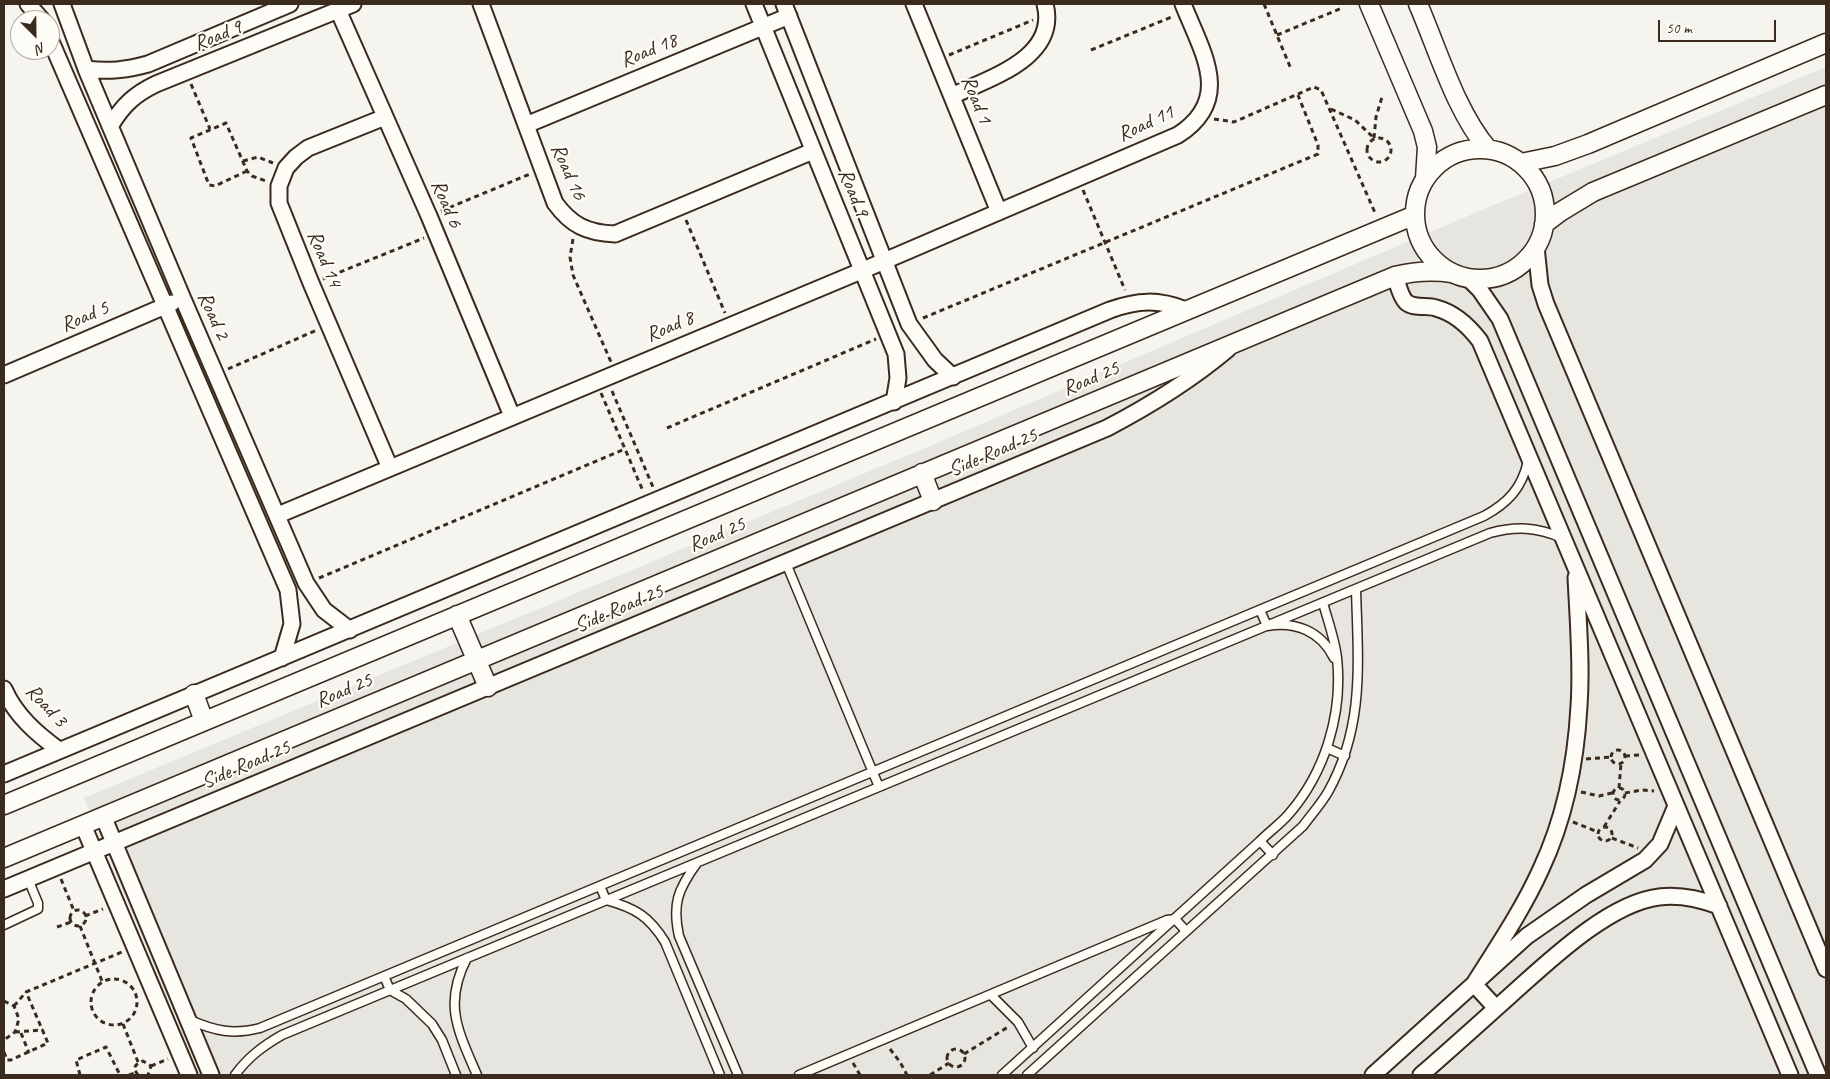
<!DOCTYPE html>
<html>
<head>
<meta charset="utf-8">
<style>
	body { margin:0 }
	#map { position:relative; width:1830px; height:1079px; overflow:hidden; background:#f5f4ee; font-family:Caveat,sans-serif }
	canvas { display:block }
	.frame { position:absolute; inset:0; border:5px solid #3b2a1e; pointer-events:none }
	.north { position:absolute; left:10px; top:10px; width:50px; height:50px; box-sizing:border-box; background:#fdfcf7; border:1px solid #afa8a0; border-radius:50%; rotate:157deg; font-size:14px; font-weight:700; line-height:20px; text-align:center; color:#3b2a1e }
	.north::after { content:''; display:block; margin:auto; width:18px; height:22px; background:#3b2a1e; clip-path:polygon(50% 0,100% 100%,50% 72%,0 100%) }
	.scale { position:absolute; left:1658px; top:20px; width:118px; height:22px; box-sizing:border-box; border:2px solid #3b2a1e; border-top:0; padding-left:6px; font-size:15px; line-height:18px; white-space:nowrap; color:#3b2a1e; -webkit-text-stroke:4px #fdfcf7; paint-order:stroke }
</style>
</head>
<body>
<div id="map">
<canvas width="1830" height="1079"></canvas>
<div class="frame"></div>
<div class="north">N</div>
<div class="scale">50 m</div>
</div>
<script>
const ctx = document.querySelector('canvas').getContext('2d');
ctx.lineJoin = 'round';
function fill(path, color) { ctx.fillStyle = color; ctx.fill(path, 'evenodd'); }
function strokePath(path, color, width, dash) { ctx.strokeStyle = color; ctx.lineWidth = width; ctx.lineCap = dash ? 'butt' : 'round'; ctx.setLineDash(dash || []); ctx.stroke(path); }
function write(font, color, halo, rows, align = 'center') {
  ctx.font = font + ' Caveat,sans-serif'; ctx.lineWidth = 4.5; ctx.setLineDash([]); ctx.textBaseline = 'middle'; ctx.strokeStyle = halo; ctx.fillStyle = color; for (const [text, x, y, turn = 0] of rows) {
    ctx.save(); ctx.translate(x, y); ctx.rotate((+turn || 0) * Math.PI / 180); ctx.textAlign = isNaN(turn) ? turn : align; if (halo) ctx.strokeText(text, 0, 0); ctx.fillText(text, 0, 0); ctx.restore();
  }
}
const built = new Path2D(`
	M 1826,67 L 1826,1075 L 199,1075 L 84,798 L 918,451 L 1482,210 Z`);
const path = new Path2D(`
	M 1264,4 L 1291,69
	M 1277,35 L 1342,8
	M 1091,50 L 1174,16
	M 949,55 L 1033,20
	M 191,84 L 210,129
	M 1331,109 L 1355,120 L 1374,138
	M 1214,119 L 1234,122 L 1314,87 L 1321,90 L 1376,215
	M1367 150a12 12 0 1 1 24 0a12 12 0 1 1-24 0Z
	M 1374,138 L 1376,117 L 1382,97
	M 243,161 L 258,157 L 273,163
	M 247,171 L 215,186 L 209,185 L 191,138 L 226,123 L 247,171 L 252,176 L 266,181
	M 1083,190 L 1125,290
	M 441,211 L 530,174
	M 686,220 L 725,313
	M 573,239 L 570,257 L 573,275 L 611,362
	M 323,279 L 424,238
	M 923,318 L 1318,154 L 1318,145 L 1298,95
	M 228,369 L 317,330
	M 612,391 L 653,487
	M 601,393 L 643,491
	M 667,428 L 876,339
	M 319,578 L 625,449
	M1611 757a7 7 0 1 1 14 0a7 7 0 1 1-14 0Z
	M 1625,756 L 1639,755
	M 1586,759 L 1611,757
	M1613 794a6 6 0 1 1 12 0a6 6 0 1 1-12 0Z
	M 1619,788 L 1621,763
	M 1581,792 L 1599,796 L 1612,793
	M 1625,793 L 1642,790 L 1654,791
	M 1573,822 L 1598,832
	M1598 834a7 7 0 1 1 14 0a7 7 0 1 1-14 0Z
	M 1604,827 L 1620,801
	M 1612,838 L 1638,848
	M 61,879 L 74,911
	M70 918a8 8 0 1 1 16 0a8 8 0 1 1-16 0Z
	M 85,916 L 103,909
	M 80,926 L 102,981
	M 57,927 L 71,922
	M91 1002a23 23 0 1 1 46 0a23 23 0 1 1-46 0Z
	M 4,1001 L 14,1006 L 19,1019 L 15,1032 L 4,1040
	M 14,1006 L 26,992 L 122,952
	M 123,1024 L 138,1062
	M 15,1032 L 43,1030
	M 21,1033 L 29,1053
	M 890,1049 L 900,1062 L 907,1075
	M947 1058a9 9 0 1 1 18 0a9 9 0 1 1-18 0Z
	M 4,1052 L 7,1060 L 11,1060 L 48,1043 L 26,992
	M 964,1054 L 1008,1027
	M 853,1063 L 860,1075
	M 151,1066 L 168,1059
	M 80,1075 L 76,1060 L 106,1047 L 120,1075
	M 129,1075 L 135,1073
	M 138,1075 L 134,1069 L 136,1065 L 143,1061 L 151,1066 L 148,1075
	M 930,1075 L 949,1063`);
const service = new Path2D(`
	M 786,563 L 879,787
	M 1260,610 L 1267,626 C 1295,621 1321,631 1334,658
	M 1327,748 L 1345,756
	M 1260,841 L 1273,855
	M 697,863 C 678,889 672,904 679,936 L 738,1075
	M 600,886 L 606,900 C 635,908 649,916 665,942 L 720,1075
	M 4,925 L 38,909 L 38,903 L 28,879
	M 467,958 C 443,1004 458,1031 477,1075
	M 384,976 L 390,990 L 406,999 L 432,1024 L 442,1040 L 456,1075
	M 991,995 L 1018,1022 L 1033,1048
	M 190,1020 C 215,1031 233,1035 260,1028 L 1484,516 C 1508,503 1522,488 1528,461
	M 235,1075 C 248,1057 263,1046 282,1035 L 1490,533 C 1516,526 1537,527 1562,538
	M 799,1075 L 1167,920 L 1175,919 L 1186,931
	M 1002,1075 L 1260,841 C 1269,832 1280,824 1288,815 C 1325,773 1343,714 1337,658 C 1335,640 1328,621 1323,603
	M 1027,1075 L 1303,826 C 1311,815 1321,804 1328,792 C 1365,726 1358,662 1356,589`);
const minor = new Path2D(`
	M 28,4 L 42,20
	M 62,4 L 86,69 L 183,299 L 306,583 L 324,610 L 350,630
	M 481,4 L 555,203 C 571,225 587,233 615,234 L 813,151
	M 754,4 L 896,354 L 898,378 L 894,402
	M 784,4 L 909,324 L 935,360 L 953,377
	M 914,4 L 999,212
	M 338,10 L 429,216 L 512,416
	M 50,39 L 288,590 L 292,624 L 282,658
	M 86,69 C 109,72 126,70 148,64 L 290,4
	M 952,96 C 989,78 1059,58 1045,4
	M 385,117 L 308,148 L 296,157 L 286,168 L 279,186 L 279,203 L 311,283 L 390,468
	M 111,125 C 123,105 135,94 156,84 L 353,4
	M 526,125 L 789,16
	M 1536,247 L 1540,285 L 1546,304 L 1826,969
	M 1395,276 C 1398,284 1400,296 1406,302 C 1414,309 1427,305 1436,308 C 1455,313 1468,325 1480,341 L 1790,1075
	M 1468,278 L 1480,290 L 1500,319 L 1818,1075
	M 4,375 L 172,303
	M 278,515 L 861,271 L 1178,135 C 1234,99 1202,52 1183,4
	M 4,689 C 15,715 37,734 59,750
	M 4,774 L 1110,310 C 1138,300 1158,299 1186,310
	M 103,816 L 211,1075
	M 83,825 L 189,1075
	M 4,889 L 1107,428 C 1151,405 1190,381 1228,349
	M 1496,1008 L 1474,984 C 1498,946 1523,909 1541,869 C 1565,818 1576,762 1579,706 C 1582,664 1578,620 1576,577
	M 1373,1075 L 1527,936 L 1586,895 L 1645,860 L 1660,844 L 1676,806
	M 1421,1075 C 1452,1048 1482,1021 1512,994 C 1549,961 1609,903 1659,897 C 1680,894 1700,899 1719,906`);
const tertiary = new Path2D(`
	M 1369,4 L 1423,131 L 1427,147 L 1425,179
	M 1418,4 C 1438,50 1456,112 1488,149
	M1415 214a65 65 0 1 1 130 0a65 65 0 1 1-130 0Z
	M 1521,163 L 1555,156 L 1588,144 L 1826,43
	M 1544,224 L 1560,212 L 1593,192 L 1826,95
	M 922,473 L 933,501
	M 457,615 L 488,687
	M 194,694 L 204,721
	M 4,805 L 1415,215
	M 4,858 L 1395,276 C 1415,271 1431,270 1452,273`);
const streetNames = [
	["Road 9",218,36,-22],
	["Road 18",649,51,-22],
	["Road 1",976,100,68],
	["Road 11",1146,124,-25],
	["Road 16",568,172,66],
	["Road 9",853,193,68],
	["Road 6",446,204,67],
	["Road 14",324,259,67],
	["Road 2",213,316,66],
	["Road 5",85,317,-23],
	["Road 8",670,327,-23],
	["Road 25",1091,379,-23],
	["Side Road 25",993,453,-23],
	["Road 25",717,535,-23],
	["Side Road 25",619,609,-23],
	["Road 25",344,691,-23],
	["Road 3",46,706,47],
	["Side Road 25",246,765,-23]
];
fill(built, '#e7e5df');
strokePath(service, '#3b2a1e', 11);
strokePath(minor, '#3b2a1e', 19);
strokePath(tertiary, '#3b2a1e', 21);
strokePath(path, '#3b2a1e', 3, [5, 4]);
strokePath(service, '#fdfcf7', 8);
strokePath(minor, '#fdfcf7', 15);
strokePath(tertiary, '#fdfcf7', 18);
write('21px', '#3b2a1e', '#fdfcf7', streetNames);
</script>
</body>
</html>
